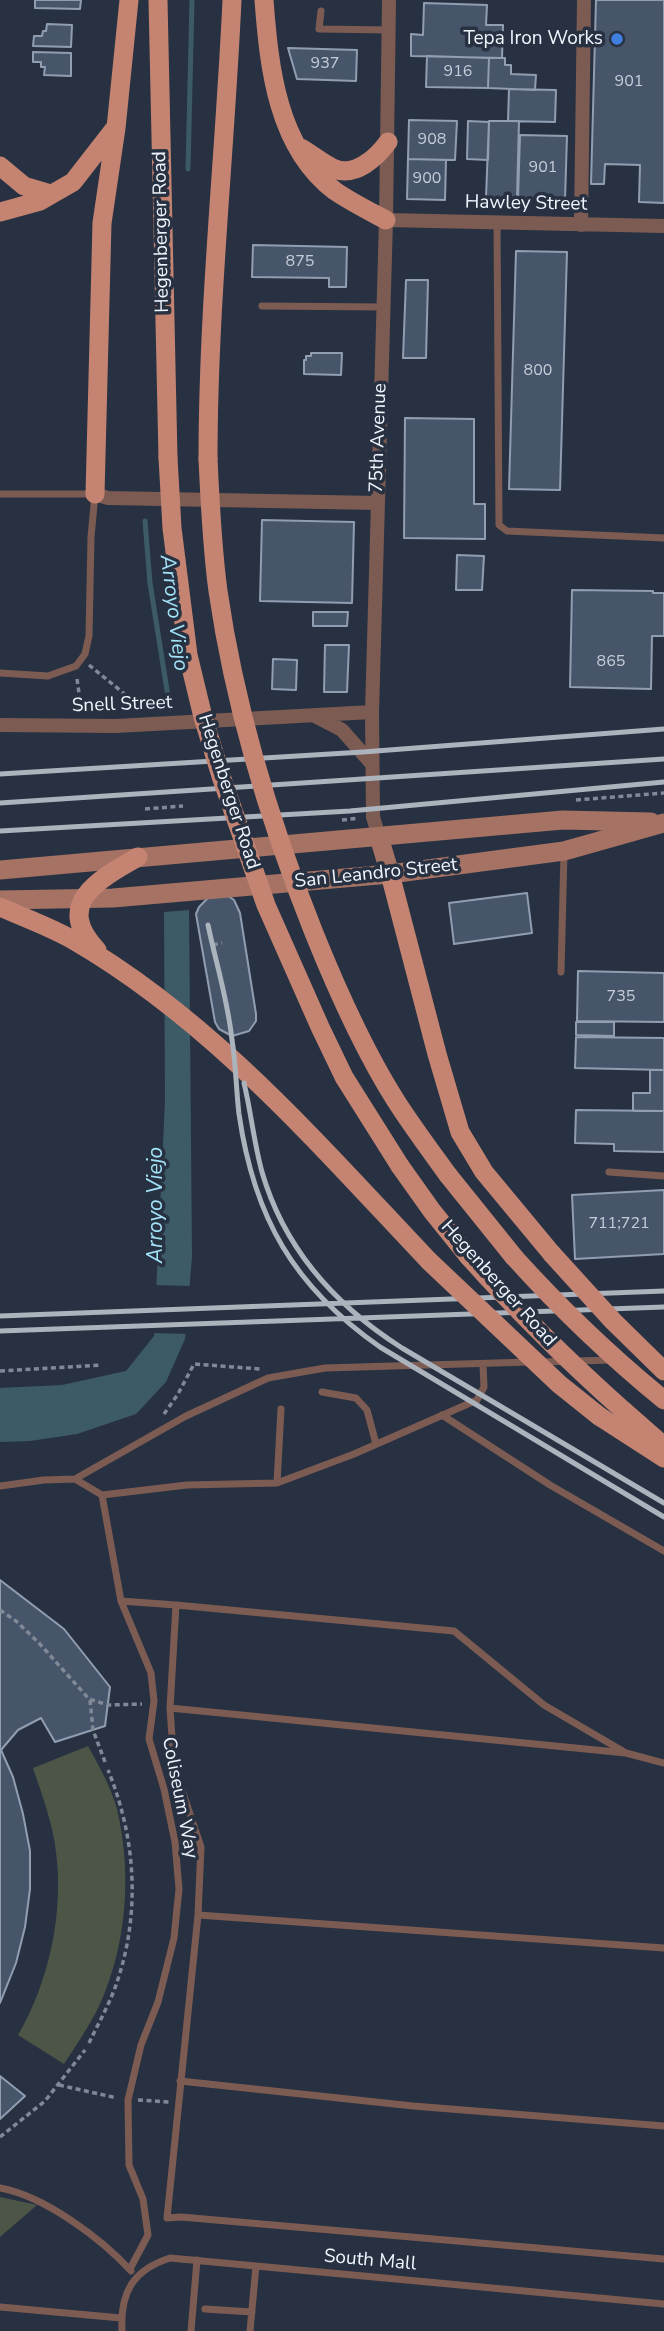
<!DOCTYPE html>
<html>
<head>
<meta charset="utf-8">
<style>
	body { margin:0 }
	canvas { display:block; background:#273141 }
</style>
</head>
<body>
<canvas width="664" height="2331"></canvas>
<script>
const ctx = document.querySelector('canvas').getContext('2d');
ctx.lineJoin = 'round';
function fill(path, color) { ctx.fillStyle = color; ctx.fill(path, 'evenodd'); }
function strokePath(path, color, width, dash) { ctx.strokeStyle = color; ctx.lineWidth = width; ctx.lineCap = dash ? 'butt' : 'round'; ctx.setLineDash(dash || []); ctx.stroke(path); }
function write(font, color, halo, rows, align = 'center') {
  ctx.font = font + ' "Nunito Sans",sans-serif'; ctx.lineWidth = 7; ctx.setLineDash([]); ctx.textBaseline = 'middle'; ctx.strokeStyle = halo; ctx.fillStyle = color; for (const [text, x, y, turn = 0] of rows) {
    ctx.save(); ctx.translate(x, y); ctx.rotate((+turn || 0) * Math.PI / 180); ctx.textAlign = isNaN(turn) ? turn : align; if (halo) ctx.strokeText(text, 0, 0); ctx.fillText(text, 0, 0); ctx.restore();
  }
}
const green = new Path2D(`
	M 88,1746 C 99,1766 111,1787 117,1809 C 132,1873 127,1944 100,2004 C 90,2025 77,2044 64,2064 L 18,2035 C 49,1982 64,1913 56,1852 C 53,1824 42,1795 33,1768 Z
	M 0,2197 L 37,2205 L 0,2237 Z`);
const water = new Path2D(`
	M 189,910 L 192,1257 L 185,1339 L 166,1382 L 136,1414 L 77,1434 L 30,1441 L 0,1442 L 0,1388 L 62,1385 L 126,1371 L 154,1336 L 165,1101 L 164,912 Z`);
const pier = new Path2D(`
	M 153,1285 L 192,1286 L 189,1334 L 151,1333 Z`);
const stream = new Path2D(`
	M 188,169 L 192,0
	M 145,521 L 150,583 L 170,709`);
const building = new Path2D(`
	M 35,0 L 81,0 L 80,9 L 35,8 Z
	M 596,0 L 664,0 L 664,203 L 639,202 L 640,165 L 605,164 L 604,184 L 591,184 Z
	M 424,3 L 487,5 L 486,25 L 503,25 L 502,58 L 411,56 L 411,34 L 423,35 Z
	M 47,24 L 72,25 L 71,47 L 33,46 L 34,36 L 42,36 L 43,31 L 46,31 Z
	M 288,48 L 357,50 L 356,81 L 297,79 Z
	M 33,52 L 71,53 L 71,76 L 44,75 L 45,67 L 41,67 L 41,62 L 33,62 Z
	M 427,56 L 489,58 L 488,88 L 426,87 Z
	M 489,58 L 505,58 L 505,65 L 511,65 L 511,74 L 536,75 L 535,90 L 488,88 Z
	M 509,89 L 556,90 L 555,122 L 508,121 Z
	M 409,120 L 457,121 L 455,160 L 408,159 Z
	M 468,121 L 489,122 L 488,160 L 467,159 Z
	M 489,121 L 519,121 L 517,198 L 486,197 Z
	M 520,135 L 567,136 L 565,200 L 518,199 Z
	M 408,159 L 446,160 L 445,200 L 407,199 Z
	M 253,245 L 347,247 L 346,287 L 329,287 L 329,278 L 252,277 Z
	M 516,251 L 567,252 L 560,490 L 509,489 Z
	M 406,280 L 428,280 L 426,358 L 403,358 Z
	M 311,353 L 342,353 L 341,375 L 304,374 L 304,360 L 306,360 L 306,356 L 311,356 Z
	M 405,418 L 474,419 L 474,504 L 485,504 L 485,539 L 404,538 Z
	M 262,520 L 354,522 L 352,603 L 260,601 Z
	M 457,555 L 484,556 L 482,590 L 456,590 Z
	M 572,590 L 653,591 L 653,593 L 664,593 L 664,636 L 652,636 L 651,689 L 570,687 Z
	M 313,612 L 348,612 L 347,626 L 313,626 Z
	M 325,645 L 349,645 L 347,692 L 324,692 Z
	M 273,659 L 297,660 L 296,690 L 272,689 Z
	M 527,893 L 532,933 L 454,944 L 449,903 Z
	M 228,896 L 234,900 L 240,913 L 256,1014 L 256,1021 L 249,1031 L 232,1036 L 219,1029 L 215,1022 L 196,914 L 199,907 L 208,898 Z
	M 578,971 L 664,973 L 664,1022 L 577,1021 Z
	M 576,1022 L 614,1022 L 614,1036 L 576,1035 Z
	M 576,1037 L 664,1038 L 664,1070 L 575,1068 Z
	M 650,1070 L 664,1070 L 664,1111 L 633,1111 L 633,1093 L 650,1093 Z
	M 576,1110 L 664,1111 L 664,1152 L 614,1151 L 614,1144 L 575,1143 Z
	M 664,1190 L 664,1254 L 575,1259 L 572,1195 Z
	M 0,1580 L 64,1629 L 110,1687 L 105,1726 L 55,1742 L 41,1718 L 18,1730 L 1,1750 L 13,1777 L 23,1814 L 30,1851 L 30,1889 L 25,1927 L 16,1963 L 0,2003 Z
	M 0,2076 L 25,2096 L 0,2119 Z`);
const path = new Path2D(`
	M 89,665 L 143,709
	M 77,679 L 80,700
	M 576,800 L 664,793
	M 145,809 L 183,806
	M 342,820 L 359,818
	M 213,945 L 222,943
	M 0,1371 L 101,1365
	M 164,1414 L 178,1394 L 194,1364 L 260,1369
	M 0,1610 L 16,1621 L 39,1643 L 89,1699 L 108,1705 L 142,1704
	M 90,1700 L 93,1730 L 105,1762
	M 89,2043 C 98,2024 109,2005 116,1985 C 141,1914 136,1838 108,1770
	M 59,2085 L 117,2098
	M 138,2100 L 169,2102
	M 0,2137 L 45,2101 L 85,2050`);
const service = new Path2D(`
	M 321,11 L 319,29 L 389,30
	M 497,222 L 499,525 L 507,531 L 664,538
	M 262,306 L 383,307
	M 0,494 L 95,494 L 91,537 L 89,636 L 85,654 L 76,666 L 48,676 L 0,673
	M 561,972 L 564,852
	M 609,1172 L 664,1176
	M 542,1362 L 611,1360
	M 322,1392 L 356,1398 L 367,1410 L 376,1444
	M 442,1415 L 550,1485 L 664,1551
	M 75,1479 L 186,1416 L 268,1378 L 325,1368 L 530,1362
	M 277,1483 L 281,1409
	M 0,1486 L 44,1480 L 75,1479 L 102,1495 L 121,1601 L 151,1673 L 154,1701 L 149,1739 L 164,1789 L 175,1842 L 179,1889 L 174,1938 L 158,2002 L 141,2045 L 128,2100 L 129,2165 L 143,2199 L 148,2235 L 130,2269
	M 102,1495 L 187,1485 L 277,1483 L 354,1454 L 477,1400 L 484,1387 L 483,1364
	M 121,1601 L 176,1605
	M 170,1708 L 176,1605 L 454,1631 L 544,1705 L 626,1753 L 664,1763
	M 626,1753 L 170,1708 L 174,1766 L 201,1847 L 198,1915 L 167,2218 L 181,2217 L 664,2259
	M 198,1915 L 664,1948
	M 180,2081 L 413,2106 L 664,2126
	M 0,2188 C 44,2196 101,2238 131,2271
	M 0,2307 L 121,2318
	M 205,2309 L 252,2312
	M 122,2331 C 120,2292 133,2270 170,2258 L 664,2304
	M 191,2331 L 197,2260
	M 250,2331 L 256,2266`);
const minor = new Path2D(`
	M 386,220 L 664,226
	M 581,225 L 584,0
	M 95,494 L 108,498 L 377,503
	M 315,716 L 342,730 L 372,764
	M 0,725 L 116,726 L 372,712
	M 379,837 L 373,817 L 372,712 L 386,220 L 389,0`);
const secondary = new Path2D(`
	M 379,837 L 390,874
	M 0,870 L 563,820 L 651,822
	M 0,900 L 113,898 L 390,874 L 564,851 L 664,823`);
const primary = new Path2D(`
	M 158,0 L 168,458
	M 264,0 C 269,66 277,148 335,191 C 351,202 369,211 386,220
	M 301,148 C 312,154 323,164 335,169 C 356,177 377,157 388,142
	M 0,166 L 24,186 L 51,194
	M 0,212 L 40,201 L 73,182 L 115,128
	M 208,459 C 208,306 225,153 232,0
	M 95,494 L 102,223 L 116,128 L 129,0
	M 390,874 L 437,1054 L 460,1132 L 484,1172 L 552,1254
	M 0,907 C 25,918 50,927 73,940 C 213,1021 319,1145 429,1261
	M 97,950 C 53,904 99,879 138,857
	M 400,1166 L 432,1211 L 469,1257
	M 448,1175 L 514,1257
	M 624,1411 L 664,1446
	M 599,1416 L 664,1458`);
const rail = new Path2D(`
	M 0,774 L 363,752 L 664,729
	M 0,803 L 664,759
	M 0,831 L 350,811 L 664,782
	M 208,925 C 216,963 228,1001 232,1040 C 236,1064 236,1089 239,1114 C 254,1218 294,1287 380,1347 L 664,1517
	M 244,1083 C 251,1112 254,1143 262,1172 C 284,1248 336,1306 402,1348 L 664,1503
	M 0,1316 L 664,1291
	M 0,1331 L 664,1307`);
const primaryBridge = new Path2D(`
	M 168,458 L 172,528 L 188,655 L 203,717 L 221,776 L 266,905 L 320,1027 L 344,1077 L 400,1166
	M 208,459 C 210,503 212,547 218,591 C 235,709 270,823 314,933 C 337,990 363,1049 396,1101 C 412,1126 430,1150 448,1175
	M 552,1254 L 613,1321 L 664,1371
	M 469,1257 C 518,1312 569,1362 624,1411
	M 514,1257 C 561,1309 610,1356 664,1400
	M 429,1261 L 559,1384 L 599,1416`);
const markers = [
	[617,39,7,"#3f7fe0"]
];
const numberNames = [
	["937",325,64],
	["916",458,72],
	["901",629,82],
	["908",432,140],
	["901",543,168],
	["900",427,179],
	["875",300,262],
	["800",538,371],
	["865",611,662],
	["735",621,997],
	["711;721",619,1224]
];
const poiNames = [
	["Tepa Iron Works",603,39]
];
const streetNames = [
	["Hawley Street",526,204,1],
	["Hegenberger Road",162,232,-91],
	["75th Avenue",379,438,-88],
	["Snell Street",122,705,-2],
	["Hegenberger Road",228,792,72],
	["San Leandro Street",376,874,-6],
	["Hegenberger Road",498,1284,48],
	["Coliseum Way",179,1798,79],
	["South Mall",370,2261,5]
];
const waterNames = [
	["Arroyo Viejo",173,613,83],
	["Arroyo Viejo",157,1205,-90]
];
fill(green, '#4d5547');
fill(water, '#3c5b66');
fill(pier, '#273141');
strokePath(stream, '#3c5b66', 5);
fill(building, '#47556b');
strokePath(building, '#919db1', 2);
strokePath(path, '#818996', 3.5, [5, 3.5]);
strokePath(service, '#7c5b52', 7);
strokePath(minor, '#7c5b52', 14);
strokePath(secondary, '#a57264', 19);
strokePath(primary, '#c58472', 19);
strokePath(rail, '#abb3bd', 5);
strokePath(primaryBridge, '#c58472', 19);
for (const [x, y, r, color] of markers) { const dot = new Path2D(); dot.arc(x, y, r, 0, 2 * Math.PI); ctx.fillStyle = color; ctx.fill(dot); strokePath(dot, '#273141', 2.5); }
write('16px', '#c5cdd8', null, numberNames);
write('19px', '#eff5fd', '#273141', poiNames, 'right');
write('19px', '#eff5fd', '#273141', streetNames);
write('italic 21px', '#a3e3f8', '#273141', waterNames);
</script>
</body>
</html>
